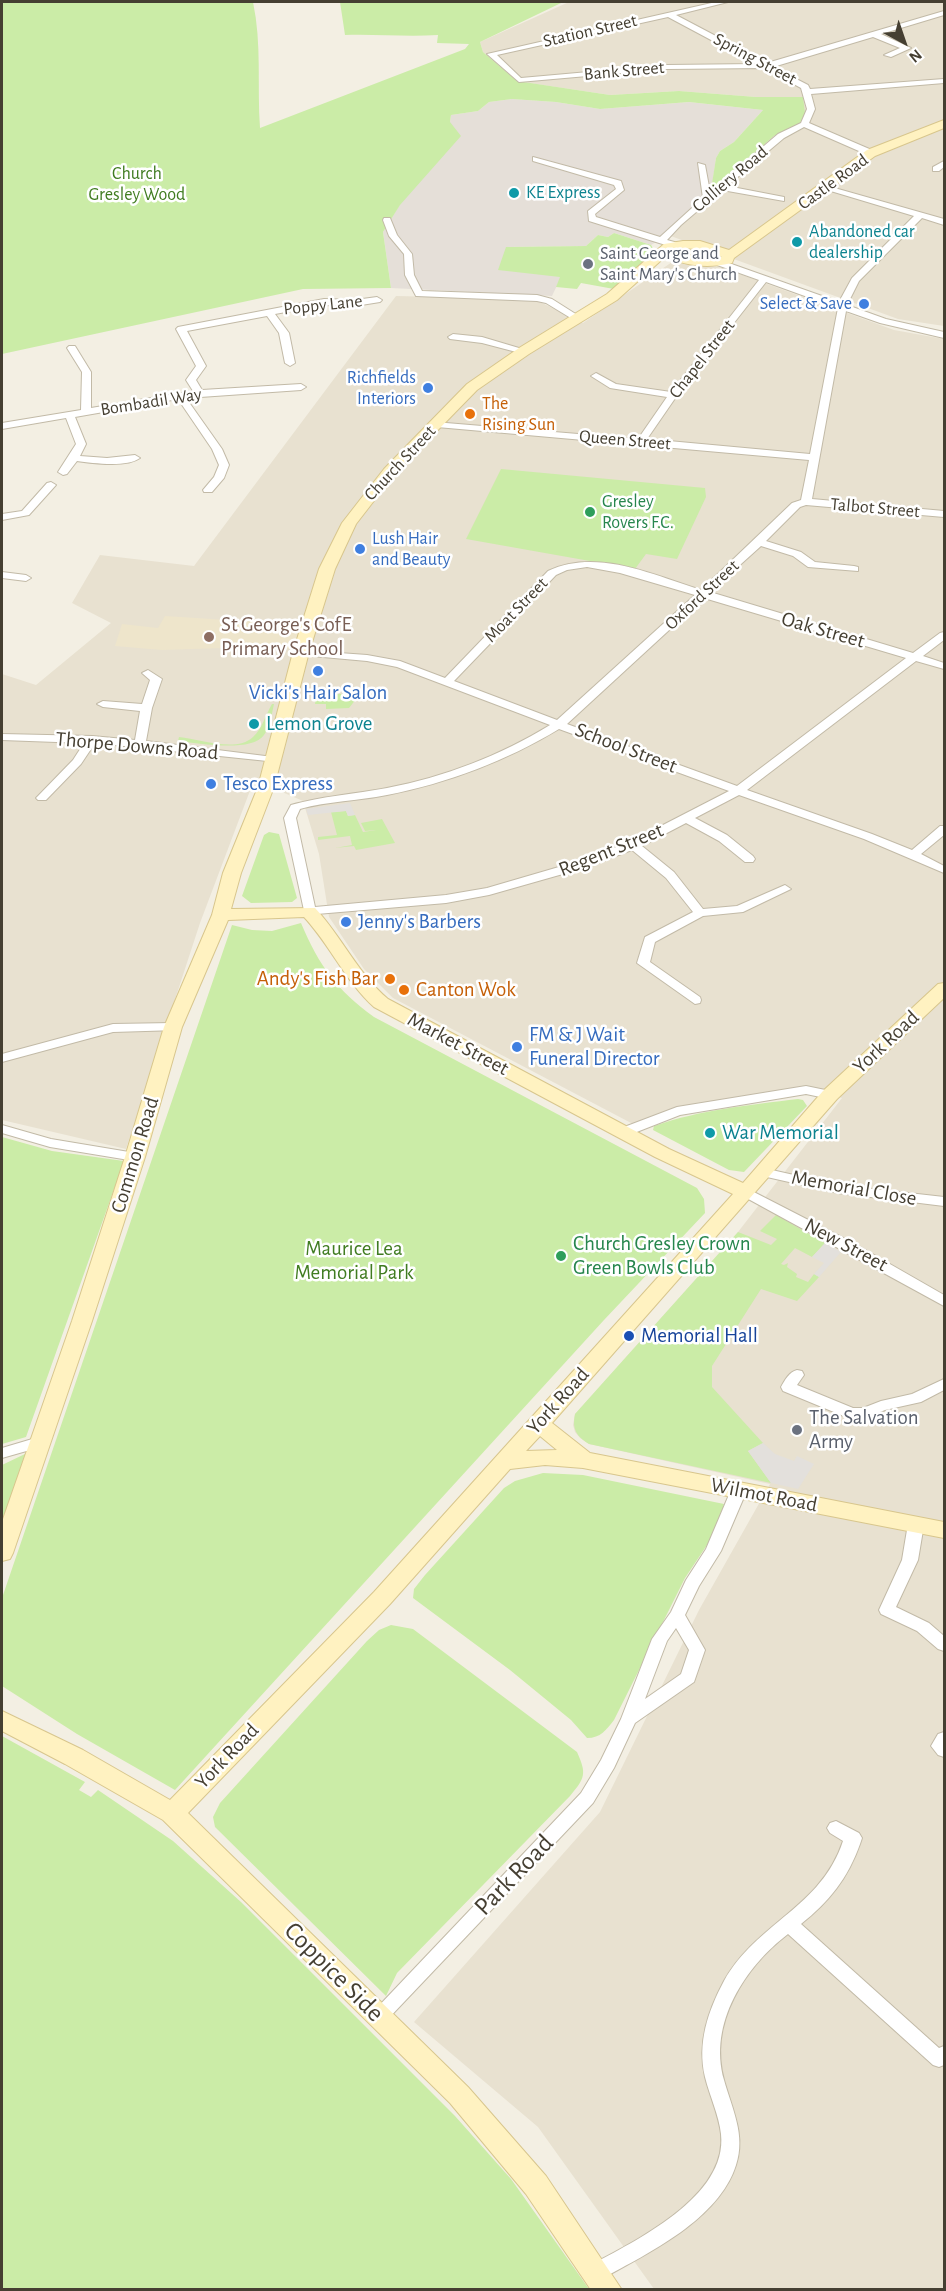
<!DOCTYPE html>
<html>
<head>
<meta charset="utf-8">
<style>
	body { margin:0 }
	#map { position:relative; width:946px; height:2291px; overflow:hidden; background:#f3efe3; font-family:"Alegreya Sans",sans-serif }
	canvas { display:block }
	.frame { position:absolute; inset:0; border:3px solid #453f32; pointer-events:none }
	.north { position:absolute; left:874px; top:12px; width:60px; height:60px; -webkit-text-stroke:4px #fff; paint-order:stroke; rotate:140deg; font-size:16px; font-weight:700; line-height:24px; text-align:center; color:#453f32 }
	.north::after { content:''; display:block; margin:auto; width:21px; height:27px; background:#453f32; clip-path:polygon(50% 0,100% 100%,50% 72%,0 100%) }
</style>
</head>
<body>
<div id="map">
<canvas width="946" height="2291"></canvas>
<div class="frame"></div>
<div class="north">N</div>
</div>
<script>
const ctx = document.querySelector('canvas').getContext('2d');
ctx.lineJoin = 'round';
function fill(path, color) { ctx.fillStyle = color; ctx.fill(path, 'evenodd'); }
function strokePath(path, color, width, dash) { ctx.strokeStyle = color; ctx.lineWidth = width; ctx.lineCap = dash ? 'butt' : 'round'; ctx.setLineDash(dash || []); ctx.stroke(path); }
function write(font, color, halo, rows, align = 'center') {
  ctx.font = font + ' "Alegreya Sans",sans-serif'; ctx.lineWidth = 5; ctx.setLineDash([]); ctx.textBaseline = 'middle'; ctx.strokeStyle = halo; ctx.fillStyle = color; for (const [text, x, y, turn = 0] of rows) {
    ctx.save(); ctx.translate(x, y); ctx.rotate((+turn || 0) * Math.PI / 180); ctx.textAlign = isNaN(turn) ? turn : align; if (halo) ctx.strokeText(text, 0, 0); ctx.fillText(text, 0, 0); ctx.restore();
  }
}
const residential = new Path2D(`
	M 569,2 L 944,2 L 944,326 L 898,319 L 668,235 L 709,200 L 711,190 L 774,136 L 800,123 L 803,97 L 756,97 L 679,91 L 610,95 L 516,81 L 483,52 L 480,42 Z
	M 675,260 L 723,268 L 894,330 L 944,339 L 944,2289 L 654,2289 L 538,2127 L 414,2022 L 600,1812 L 699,1610 L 770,1484 L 589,1444 L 580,1438 L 575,1432 L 573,1425 L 575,1414 L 738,1232 L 842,1098 L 812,1088 L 633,1124 L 393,998 L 364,969 L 329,917 L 319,854 L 303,801 L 254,780 L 200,923 L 126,1149 L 2,1120 L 2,674 L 36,685 L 111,623 L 72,603 L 100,555 L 194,566 L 396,296 L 534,299 L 583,323 Z`);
const industrial = new Path2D(`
	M 512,99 L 556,102 L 600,109 L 689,102 L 763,110 L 734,142 L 720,151 L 716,158 L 710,200 L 668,235 L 651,245 L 614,233 L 608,237 L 598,235 L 586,246 L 506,247 L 561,277 L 552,296 L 391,288 L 383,232 L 450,122 L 451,115 L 478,111 L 489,102 Z`);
const education = new Path2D(`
	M 165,616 L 303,625 L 296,649 L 253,647 L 162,650 L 115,646 L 122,624 L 158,628 Z`);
const green = new Path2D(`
	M 2,2 L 253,2 C 262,44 257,86 260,128 L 465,49 L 469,44 L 437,43 L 438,35 C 406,37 376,34 345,35 L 340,2 L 560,2 L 561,3 L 480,42 L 483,52 L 517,81 L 610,95 L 679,91 L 756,97 L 803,97 L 805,113 L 800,123 L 774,136 L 711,190 L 716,158 L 720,151 L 734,142 L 763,110 L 689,102 L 600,109 L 556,102 L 512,99 L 489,102 L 478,111 L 451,115 L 450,122 L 461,136 L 400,205 L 383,232 L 391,288 L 303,289 L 2,354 Z
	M 614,233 L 651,245 L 655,252 L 614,289 L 581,283 L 577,289 L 556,287 L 560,277 L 498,270 L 506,247 L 586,246 L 598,235 L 608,237 Z
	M 501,469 L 705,488 L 706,497 L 677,559 L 646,554 L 635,569 L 466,539 Z
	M 333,694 L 360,694 L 349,708 L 326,709 L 326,704 L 315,704 L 316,698 L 332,698 Z
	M 272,704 L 274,704 C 272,713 270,727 264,735 C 252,753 197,743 178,741 L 179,737 C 200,739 236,753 253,737 C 262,729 266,714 272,704 Z
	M 346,811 L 348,816 L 355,815 L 363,832 L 376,830 L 365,831 L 361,823 L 382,819 L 395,843 L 356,850 L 354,846 L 335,848 L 352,845 L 350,836 L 318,840 L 318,837 L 337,835 L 331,812 Z
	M 269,832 L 279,834 L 297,898 L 292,902 L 251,903 L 242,896 L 264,835 Z
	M 301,923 C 319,966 337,990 374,1017 L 697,1188 L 704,1199 L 705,1213 L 604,1320 L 175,1790 L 77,1734 L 2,1686 L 2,1598 L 232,925 L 252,930 L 272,931 Z
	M 798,1099 L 803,1100 L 807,1106 L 744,1172 L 729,1170 L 653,1130 L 654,1126 C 699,1110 750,1105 798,1099 Z
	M 2,1137 L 52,1151 L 124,1161 L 26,1437 L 2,1444 Z
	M 776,1215 L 825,1243 L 812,1257 L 795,1248 L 781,1264 L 784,1265 L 788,1263 L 787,1267 L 797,1274 L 796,1277 L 808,1282 L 814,1274 L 819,1277 L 797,1301 L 761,1289 L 712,1366 L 712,1387 L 763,1443 L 748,1451 L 771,1483 L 589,1444 C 576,1436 572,1429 575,1414 L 738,1232 L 771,1245 L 777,1239 L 760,1231 Z
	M 27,1453 L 3,1518 L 2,1518 L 2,1465 Z
	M 543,1473 L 583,1475 L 724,1504 L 717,1530 L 685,1578 L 614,1720 C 606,1730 601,1738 587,1738 L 571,1720 L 510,1670 L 413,1598 L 414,1589 L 425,1575 L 504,1488 L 515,1481 Z
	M 391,1625 L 413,1629 L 577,1752 C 587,1774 585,1778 570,1796 L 397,1973 L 386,1996 L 215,1827 L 213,1817 L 220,1803 L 367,1641 L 379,1630 Z
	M 2,1736 L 85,1782 L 79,1790 L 91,1797 L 98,1790 L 173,1841 L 241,1902 L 455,2116 L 511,2179 L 589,2289 L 2,2289 Z`);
const parking = new Path2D(`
	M 350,803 L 355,815 L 348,816 L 346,811 L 308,815 L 306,809 Z
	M 825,1243 L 841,1252 L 819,1277 L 814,1274 L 824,1263 L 812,1257 Z
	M 763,1443 L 775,1454 L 794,1461 L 797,1456 L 814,1464 L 798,1489 L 771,1483 L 748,1451 Z`);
const street = new Path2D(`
	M 716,2 L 728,2 L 676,15 L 767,63 L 944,11 L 944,15 L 881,34 L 911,48 L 891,57 L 884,55 L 900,48 L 873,37 L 773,67 L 808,85 L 810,89 L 944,79 L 944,83 L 811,94 L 815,109 L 809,123 L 874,151 L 874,155 L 868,155 L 804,127 L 784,138 L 727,186 L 784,197 L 784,201 L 722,190 L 681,225 L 667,240 L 678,243 L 678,247 L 672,247 L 589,221 L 588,211 L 616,189 L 614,185 L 533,161 L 533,157 L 621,181 L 624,190 L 595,214 L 596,217 L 660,237 L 703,198 L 698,163 L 705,165 L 710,192 L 778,134 L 801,123 L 807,109 L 801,88 L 764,68 L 667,69 L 519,82 L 487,54 ZM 668,17 L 756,64 L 667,65 L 521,78 L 497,55 Z
	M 944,161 L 944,167 L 939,171 L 933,171 L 933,167 Z
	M 824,185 L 944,219 L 944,225 L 922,218 L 859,281 L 847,305 L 886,319 L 944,332 L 944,338 L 880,323 L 846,311 L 812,499 L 944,511 L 944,517 L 806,505 L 800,507 L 766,541 L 801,552 L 815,562 L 854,566 L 858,567 L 858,571 L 808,567 L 793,556 L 761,546 L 710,592 L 913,653 L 940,633 L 944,632 L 944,640 L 923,656 L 944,663 L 944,669 L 916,661 L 747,790 L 872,834 L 912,850 L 940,826 L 944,826 L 944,835 L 921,854 L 944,866 L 944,873 L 864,839 L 739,795 L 695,818 L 727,835 L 753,856 L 755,859 L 753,862 L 745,862 L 719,841 L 686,823 L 642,846 L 674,872 L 703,909 L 737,906 L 785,885 L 791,889 L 743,912 L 703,916 L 655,942 L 650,962 L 700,997 L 701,1000 L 700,1003 L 695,1004 L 637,963 L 645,937 L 693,912 L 666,878 L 632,850 L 584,868 L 489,895 L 446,903 L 305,915 L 284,818 L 291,805 C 322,796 355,794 387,788 C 444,777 499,756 550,725 L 397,667 L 367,661 L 301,655 L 297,654 L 297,650 L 367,655 L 400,661 L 445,678 L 548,571 C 597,548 653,575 701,590 L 792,503 L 801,500 L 809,460 L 437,427 L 432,424 L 434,422 L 638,439 L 667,397 L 610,388 L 591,376 L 596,373 L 616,384 L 671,392 L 759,280 L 717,265 L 717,261 L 723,261 L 839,302 L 852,278 L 914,216 L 824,189 ZM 766,282 L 838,308 L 810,454 L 647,439 L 676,397 ZM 587,567 L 620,573 L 695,595 L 557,720 L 454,681 L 556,575 L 567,570 ZM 704,598 L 906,658 L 737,786 L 567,724 ZM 559,729 L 729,791 L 630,842 L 576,862 L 487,888 L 446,895 L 315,907 L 296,818 L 300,809 C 328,801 358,801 387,795 C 448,783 506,761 559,729 Z
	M 384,218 L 390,218 L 397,235 L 412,254 L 414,275 L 422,291 L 537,295 L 552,299 L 582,318 L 574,320 L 546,303 L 537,301 L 416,296 L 405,275 L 404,254 L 389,236 L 383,220 Z
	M 377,297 L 382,300 L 380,302 L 355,306 L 324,305 L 275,314 L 289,333 L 295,363 L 290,366 L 285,363 L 279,333 L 267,316 L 187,331 L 206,366 L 196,380 L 202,390 L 301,384 L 306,387 L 301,390 L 186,398 L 222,449 L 229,465 L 224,478 L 212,492 L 204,492 L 203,490 L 214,477 L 219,465 L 212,449 L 178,399 L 75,417 L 86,444 L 80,456 L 107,458 L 135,455 L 140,458 C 126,468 93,463 77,461 L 67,474 L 63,475 L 58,472 L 76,444 L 66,418 L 2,429 L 2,423 L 81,410 L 82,372 L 67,348 L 69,346 L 75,346 L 91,372 L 91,408 L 193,391 L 186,380 L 196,366 L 176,329 L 178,327 L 324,299 L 355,300 Z
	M 453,334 L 482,337 L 529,351 L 524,354 L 482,343 L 450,339 L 448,337 Z
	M 51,482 L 56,485 L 29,515 L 2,520 L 2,514 L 22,511 L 47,483 Z
	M 2,572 L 26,575 L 31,578 L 26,581 L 2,578 Z
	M 148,670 L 162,679 L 152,708 L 146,741 L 273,757 L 277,758 L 277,762 L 95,743 L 81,764 L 46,800 L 38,800 L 36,798 L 38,796 L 73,760 L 84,743 L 2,740 L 2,734 L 92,736 L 135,740 L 140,711 L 103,707 L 97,704 L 103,701 L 142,704 L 150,680 L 142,673 Z
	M 173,1023 L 179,1027 L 178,1030 L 113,1032 L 2,1062 L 2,1054 L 113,1024 Z
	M 806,1086 L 835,1092 L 837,1095 L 830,1099 L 806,1094 L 680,1115 L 629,1135 L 624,1136 L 617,1132 L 619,1129 L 677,1107 Z
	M 2,1125 L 51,1139 L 135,1153 L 142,1157 L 135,1161 L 50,1147 L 2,1133 Z
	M 763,1168 L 838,1185 L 944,1197 L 944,1206 L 838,1193 L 758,1175 L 756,1172 L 758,1169 Z
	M 746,1188 L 855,1244 L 944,1295 L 944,1306 L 741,1195 L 739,1192 L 741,1189 Z
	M 797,1370 L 802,1371 L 804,1375 L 797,1385 L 853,1408 L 863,1408 L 881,1401 L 912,1394 L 944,1379 L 944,1390 L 921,1402 L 885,1410 L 865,1418 L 846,1417 L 783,1391 L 781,1387 C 785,1380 789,1372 797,1370 Z
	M 39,1437 L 44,1438 L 47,1442 L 44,1446 L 2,1458 L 2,1448 Z
	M 739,1484 L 744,1486 L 747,1490 L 721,1551 L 699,1586 L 685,1615 L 705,1650 L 694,1682 L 635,1723 L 614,1768 L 593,1803 L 386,2021 L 380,2024 L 374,2021 L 371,2016 L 374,2011 L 581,1793 L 601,1760 L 621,1719 L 652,1639 L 671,1612 L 686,1580 L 706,1549 L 731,1490 L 734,1486 ZM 676,1628 L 689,1650 L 681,1674 L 645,1699 L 667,1641 Z
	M 916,1518 L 921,1520 L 924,1524 L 918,1560 L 896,1607 L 929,1623 L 944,1636 L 944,1651 L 938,1649 L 917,1631 L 881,1614 L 879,1610 L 902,1560 L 908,1524 L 911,1520 Z
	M 944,1732 L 944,1757 L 938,1755 L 931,1746 L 938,1734 Z
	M 836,1821 L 859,1833 L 862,1838 L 860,1844 C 848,1878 829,1902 801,1924 L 939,2048 L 944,2046 L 944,2065 L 939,2067 L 933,2065 L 788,1934 C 745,1967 708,2023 724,2080 C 732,2109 746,2135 736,2165 C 719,2219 649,2253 603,2278 L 596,2281 L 589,2278 L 586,2272 L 589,2266 C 635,2241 728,2197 721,2134 C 719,2115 710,2097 705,2077 C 697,2043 708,2011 724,1981 C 757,1922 821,1908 843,1841 L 830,1833 L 827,1828 L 830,1823 Z`);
const secondary = new Path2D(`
	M 944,120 L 944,128 L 875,156 L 734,258 L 732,263 C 710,268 685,267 666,256 L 617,300 L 529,354 L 477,390 L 394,475 L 356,524 L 335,569 L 309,652 L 274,787 L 241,873 L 231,909 L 315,908 C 342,937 358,974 388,999 L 669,1149 L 743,1183 L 823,1091 L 938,984 L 944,983 L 944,998 L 837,1099 L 552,1423 L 590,1453 L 944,1522 L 944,1538 L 583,1468 L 545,1465 L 510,1469 L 390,1604 L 188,1813 L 468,2087 L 546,2176 L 622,2290 L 591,2290 L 526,2194 L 450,2103 L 163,1820 L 65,1764 L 2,1731 L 2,1711 L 83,1750 L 170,1800 L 374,1592 L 733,1194 L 655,1157 L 374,1007 C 346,982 330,945 304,917 L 228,920 L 182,1027 L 145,1157 L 92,1321 L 13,1553 L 10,1559 L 2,1561 L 2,1522 L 72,1321 L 125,1157 L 164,1027 L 212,915 L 223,873 L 258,787 L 293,652 L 319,569 L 342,523 L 384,469 L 467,384 L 519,348 L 607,294 L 664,244 L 683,241 L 700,241 L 729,250 L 867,150 ZM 683,248 L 707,250 L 722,257 L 696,257 L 674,250 ZM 540,1436 L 557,1450 L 526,1451 Z`);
const markers = [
	[514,193,6,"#0f9aa8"],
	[797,242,6,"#0f9aa8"],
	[588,264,6,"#6b7280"],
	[864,304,6,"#3f7fe0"],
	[428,388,6,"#3f7fe0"],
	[470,414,6,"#e8710a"],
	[590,512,6,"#2e9e5b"],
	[360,549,6,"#3f7fe0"],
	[209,637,6,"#8d6e63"],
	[318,671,6,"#3f7fe0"],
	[254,724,6,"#0f9aa8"],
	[211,784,6,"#3f7fe0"],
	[346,922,6,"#3f7fe0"],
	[390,979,6,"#e8710a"],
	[404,990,6,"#e8710a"],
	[517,1047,6,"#3f7fe0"],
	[710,1133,6,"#0f9aa8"],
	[561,1256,6,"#2e9e5b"],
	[629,1336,6,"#1a4fb4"],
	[797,1430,6,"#6b7280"]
];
const farStreetnames = [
	["Station Street",590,31,-13],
	["Spring Street",755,59,28],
	["Bank Street",624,71,-5],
	["Colliery Road",730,179,-40],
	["Castle Road",833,182,-36],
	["Poppy Lane",323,305,-6],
	["Chapel Street",702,359,-52],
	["Bombadil Way",151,402,-9],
	["Queen Street",625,440,5],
	["Church Street",400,463,-47],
	["Talbot Street",875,508,5],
	["Oxford Street",702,595,-43],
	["Moat Street",516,610,-46]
];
const farParknames = [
	["Church",137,174],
	["Gresley Wood",137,195]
];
const farCulturenames = [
	["KE Express",526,193],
	["Abandoned car",809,232],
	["dealership",809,253]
];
const farWorshipnames = [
	["Saint George and",600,254],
	["Saint Mary's Church",600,275]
];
const farShopnames = [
	["Select & Save",852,304],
	["Richfields",416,378],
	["Interiors",416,399],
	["Lush Hair",372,539,"left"],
	["and Beauty",372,560,"left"]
];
const farFoodnames = [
	["The",482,404],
	["Rising Sun",482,425]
];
const farLeisurenames = [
	["Gresley",602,502],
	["Rovers F.C.",602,523]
];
const educationNames = [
	["St George's CofE",221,625],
	["Primary School",221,649]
];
const streetNames = [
	["Oak Street",823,630,16],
	["Thorpe Downs Road",137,746,5],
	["School Street",626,748,21],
	["Regent Street",611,850,-22],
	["York Road",886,1042,-43],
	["Market Street",458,1044,28],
	["Common Road",135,1155,-73],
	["Memorial Close",854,1188,10],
	["New Street",846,1245,28],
	["York Road",558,1401,-48],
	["Wilmot Road",764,1495,11],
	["York Road",227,1756,-46]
];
const shopNames = [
	["Vicki's Hair Salon",318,693,"center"],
	["Tesco Express",223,784],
	["Jenny's Barbers",358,922],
	["FM & J Wait",529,1035],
	["Funeral Director",529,1059]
];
const cultureNames = [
	["Lemon Grove",266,724],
	["War Memorial",722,1133]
];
const foodNames = [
	["Andy's Fish Bar",378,979],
	["Canton Wok",416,990,"left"]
];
const leisureNames = [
	["Church Gresley Crown",573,1244],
	["Green Bowls Club",573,1268]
];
const parkNames = [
	["Maurice Lea",354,1249],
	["Memorial Park",354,1273]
];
const transitNames = [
	["Memorial Hall",641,1336]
];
const worshipNames = [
	["The Salvation",809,1418],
	["Army",809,1442]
];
const nearStreetnames = [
	["Park Road",514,1875,-46],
	["Coppice Side",334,1972,45]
];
fill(residential, '#e8e1d0');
fill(industrial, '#e5dfd8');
fill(education, '#eee5cb');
fill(green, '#cbeca7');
fill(parking, '#e3e0dc');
strokePath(street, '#c2baa7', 2);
strokePath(secondary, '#d8c68d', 2);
fill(street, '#fff');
fill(secondary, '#fff2c1');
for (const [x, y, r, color] of markers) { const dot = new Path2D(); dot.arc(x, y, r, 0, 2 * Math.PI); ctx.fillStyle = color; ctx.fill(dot); strokePath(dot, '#fff', 2); }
write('18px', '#453f32', '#fff', farStreetnames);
write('18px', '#407c21', '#fff', farParknames);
write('18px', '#0d838f', '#fff', farCulturenames, 'left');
write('18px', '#5b616d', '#fff', farWorshipnames, 'left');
write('18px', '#366cbe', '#fff', farShopnames, 'right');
write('18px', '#c56008', '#fff', farFoodnames, 'left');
write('18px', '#27864d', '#fff', farLeisurenames, 'left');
write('21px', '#785e54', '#fff', educationNames, 'left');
write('21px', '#453f32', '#fff', streetNames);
write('21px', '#366cbe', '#fff', shopNames, 'left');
write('21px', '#0d838f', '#fff', cultureNames, 'left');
write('21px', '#c56008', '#fff', foodNames, 'right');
write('21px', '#27864d', '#fff', leisureNames, 'left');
write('21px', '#407c21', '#fff', parkNames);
write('21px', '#164399', '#fff', transitNames, 'left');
write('21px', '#5b616d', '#fff', worshipNames, 'left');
write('26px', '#453f32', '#fff', nearStreetnames);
</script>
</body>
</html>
